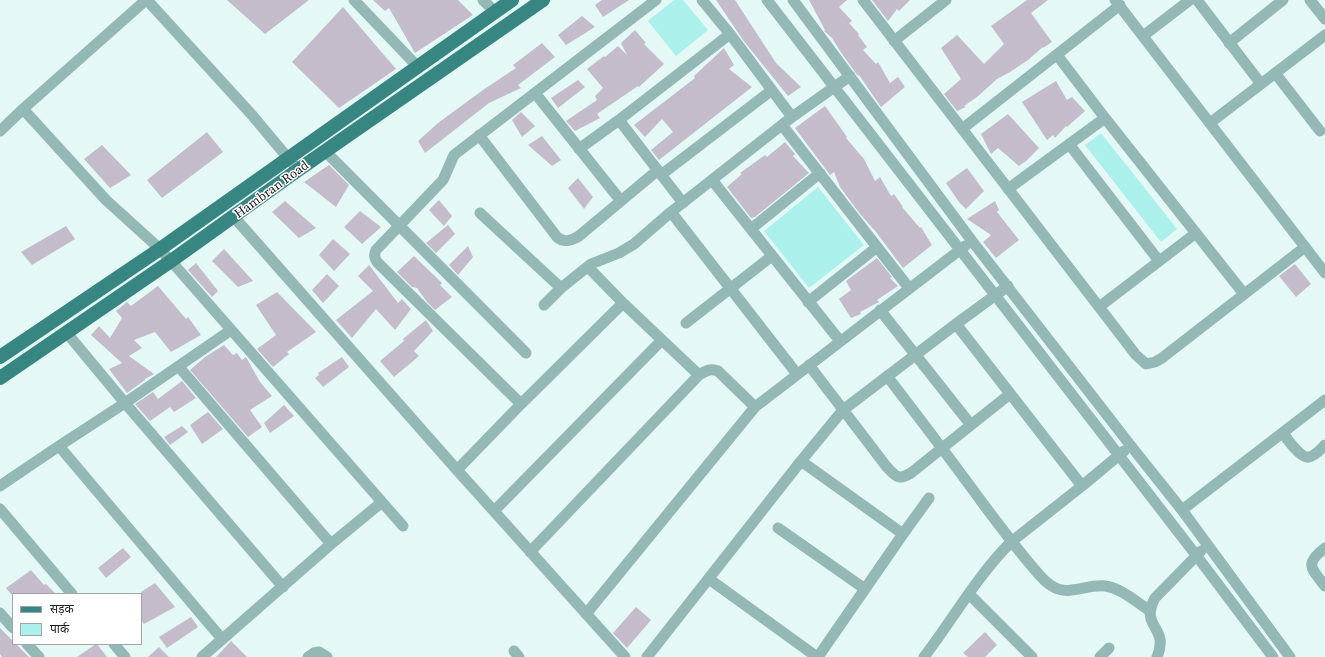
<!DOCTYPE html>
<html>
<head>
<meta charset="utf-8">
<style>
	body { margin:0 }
	#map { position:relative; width:1325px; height:657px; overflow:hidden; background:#e4f8f6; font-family:"Source Serif 4","Noto Sans Devanagari",serif }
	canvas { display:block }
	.legend { position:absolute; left:12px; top:593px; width:130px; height:52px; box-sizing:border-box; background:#fff; border:1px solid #a2a5a4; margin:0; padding:5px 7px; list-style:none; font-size:12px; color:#161d1c }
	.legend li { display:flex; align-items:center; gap:8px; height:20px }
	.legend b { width:20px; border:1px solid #a2a5a4 }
</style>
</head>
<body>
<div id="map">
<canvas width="1325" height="657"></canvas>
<ul class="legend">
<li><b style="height:5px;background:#388682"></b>सड़क</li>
<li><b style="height:11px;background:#acf0eb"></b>पार्क</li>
</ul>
</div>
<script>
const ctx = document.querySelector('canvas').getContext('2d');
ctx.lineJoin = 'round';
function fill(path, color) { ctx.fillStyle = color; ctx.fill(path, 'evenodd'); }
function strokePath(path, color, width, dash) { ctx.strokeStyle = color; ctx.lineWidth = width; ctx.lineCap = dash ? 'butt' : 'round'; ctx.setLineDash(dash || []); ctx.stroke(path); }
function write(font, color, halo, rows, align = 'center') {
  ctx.font = font + ' "Source Serif 4",serif'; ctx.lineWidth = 3; ctx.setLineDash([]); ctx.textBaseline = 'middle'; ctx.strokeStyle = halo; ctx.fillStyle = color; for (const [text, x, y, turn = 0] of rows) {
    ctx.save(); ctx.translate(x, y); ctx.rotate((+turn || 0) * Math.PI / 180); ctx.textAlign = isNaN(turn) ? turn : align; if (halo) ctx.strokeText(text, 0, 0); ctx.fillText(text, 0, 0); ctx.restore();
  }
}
const green = new Path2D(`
	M 674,0 L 683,0 L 708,30 L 676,56 L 648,21 Z
	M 1101,133 L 1177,229 L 1161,242 L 1085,145 Z
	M 818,187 L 864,245 L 809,288 L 764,231 Z`);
const building = new Path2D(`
	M 227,0 L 309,0 L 265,34 Z
	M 373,0 L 458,0 L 473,15 L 415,53 L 389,8 L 385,11 Z
	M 602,0 L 629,0 L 603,17 L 595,5 Z
	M 716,0 L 735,0 L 776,63 L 801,87 L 788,96 L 743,40 Z
	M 809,0 L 847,0 L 839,7 L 852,21 L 849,23 L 859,34 L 858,35 L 867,47 L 863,50 L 876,64 L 878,62 L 890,83 L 898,77 L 905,87 L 881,107 L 859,75 L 858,76 L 842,54 L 832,38 L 824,31 L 825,30 Z
	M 872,0 L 910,0 L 899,11 L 897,9 L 888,21 Z
	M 1027,0 L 1048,0 L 1031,13 L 1052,42 L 1043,48 L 1043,47 L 1028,60 L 1010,72 L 997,79 L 977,97 L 964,106 L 966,107 L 957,111 L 944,94 L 961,79 L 941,48 L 957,35 L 984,64 L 1004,44 L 991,26 Z
	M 343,7 L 396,69 L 339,108 L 292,62 Z
	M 582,16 L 595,27 L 566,45 L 558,35 Z
	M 635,30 L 646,43 L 644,44 L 664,64 L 639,87 L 638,86 L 597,114 L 600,118 L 575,131 L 566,121 L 597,100 L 595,96 L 603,88 L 587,69 L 604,56 L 605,57 L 618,46 L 627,55 L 621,43 Z
	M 542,43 L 555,57 L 518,85 L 521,88 L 489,103 L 425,153 L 418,141 L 438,123 L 483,90 L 516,68 L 513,65 Z
	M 724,48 L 734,65 L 729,69 L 752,87 L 659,160 L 651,150 L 673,132 L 662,119 L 645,137 L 634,125 L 695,78 L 694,76 Z
	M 578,80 L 585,87 L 558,108 L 551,98 Z
	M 1056,81 L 1067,100 L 1072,97 L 1085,111 L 1067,127 L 1066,126 L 1055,138 L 1053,135 L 1047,140 L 1022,102 Z
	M 825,106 L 847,137 L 846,138 L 864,159 L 875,181 L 880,177 L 891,196 L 894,194 L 903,207 L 902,207 L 920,228 L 921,227 L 932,245 L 903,268 L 876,232 L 860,214 L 840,187 L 834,172 L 830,175 L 795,128 Z
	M 521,112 L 535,126 L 522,137 L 512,120 Z
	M 1008,114 L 1039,148 L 1026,161 L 1019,166 L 998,148 L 991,154 L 981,134 Z
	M 207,132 L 223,152 L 162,198 L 147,180 Z
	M 542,136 L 561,160 L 552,166 L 528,145 Z
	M 785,142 L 795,154 L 793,156 L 809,173 L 755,217 L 751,218 L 727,187 L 742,174 L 740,173 L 765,155 L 767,157 Z
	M 102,145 L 131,175 L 110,188 L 84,159 Z
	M 329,165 L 349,185 L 336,207 L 304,182 Z
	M 967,168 L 984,191 L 966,209 L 959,202 L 946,183 Z
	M 578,178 L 593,197 L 584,209 L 568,188 Z
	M 439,200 L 452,216 L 444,226 L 429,210 Z
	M 285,201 L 316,228 L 299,238 L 272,212 Z
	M 995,201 L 999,210 L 997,212 L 1019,240 L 996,258 L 983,242 L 991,235 L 967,219 Z
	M 360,211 L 381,227 L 362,244 L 344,227 Z
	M 448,225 L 455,234 L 436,253 L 426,243 Z
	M 66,226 L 75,239 L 32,265 L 21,252 Z
	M 333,239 L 350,254 L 334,271 L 319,255 Z
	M 468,246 L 473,257 L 458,275 L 449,265 Z
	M 224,249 L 253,281 L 238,287 L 212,261 Z
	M 414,256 L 442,283 L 440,285 L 452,297 L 435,310 L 427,302 L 417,288 L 412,287 L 397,272 Z
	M 877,258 L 892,277 L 890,278 L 898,286 L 877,300 L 879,302 L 860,312 L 861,314 L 851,318 L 839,299 L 851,290 L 846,281 Z
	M 196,263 L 218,291 L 212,297 L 188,270 Z
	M 1295,264 L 1311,284 L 1296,297 L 1279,276 Z
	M 369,265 L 398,303 L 402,299 L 411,309 L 395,330 L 376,309 L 352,338 L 336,320 L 373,291 L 358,276 Z
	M 327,274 L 339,286 L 323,303 L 312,290 Z
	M 158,286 L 186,319 L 188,317 L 201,335 L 171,352 L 155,332 L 134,340 L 142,348 L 129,356 L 154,374 L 145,379 L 145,380 L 127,393 L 109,369 L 122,363 L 91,335 L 99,326 L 110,338 L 122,318 L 116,311 L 127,302 L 131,306 Z
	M 277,292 L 316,332 L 287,352 L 289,354 L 273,367 L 257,349 L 276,335 L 256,305 Z
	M 426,320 L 433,331 L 414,351 L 419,356 L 394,377 L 380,361 L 404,341 L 403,339 Z
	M 224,345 L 233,355 L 237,353 L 242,360 L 246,357 L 260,382 L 272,396 L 250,410 L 262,427 L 248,437 L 190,370 L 205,357 Z
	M 342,357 L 349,367 L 323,387 L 315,378 L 319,375 L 318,373 Z
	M 182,381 L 196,398 L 174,412 L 170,407 L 150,421 L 135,404 L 153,392 L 158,399 Z
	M 284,405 L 294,416 L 270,433 L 264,423 Z
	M 208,412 L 223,429 L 202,444 L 190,425 Z
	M 182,426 L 188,432 L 170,445 L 164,437 Z
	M 123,548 L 131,557 L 106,578 L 98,568 Z
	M 31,570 L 44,585 L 46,584 L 56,594 L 11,594 L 6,588 Z
	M 155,583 L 175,607 L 144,624 L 141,620 L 141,592 Z
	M 636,607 L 651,620 L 627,648 L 613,633 Z
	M 191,617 L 198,627 L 167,648 L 159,637 Z
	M 0,628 L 13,641 L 13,644 L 16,644 L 29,657 L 2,657 L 0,654 Z
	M 985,632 L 997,645 L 985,657 L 968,657 L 963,653 Z
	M 231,641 L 247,657 L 216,657 Z
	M 96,644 L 97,644 L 107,657 L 77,657 Z
	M 159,647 L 169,657 L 148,657 Z`);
const minor = new Path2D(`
	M 147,0 L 252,115 L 298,170
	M 354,0 L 418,67
	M 483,0 L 495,12
	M 702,0 L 730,34 L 792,117
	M 767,0 L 1196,555 L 1273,657
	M 793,0 L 972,241 L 1131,446 L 1182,510 L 1290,657
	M 863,0 L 1136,355 L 1146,364 L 1155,362 L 1162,358 L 1305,247
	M 1115,0 L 1325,273
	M 1197,0 L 1261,84
	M 1310,0 L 1325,19
	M 1143,36 L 1190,0
	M 894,41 L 946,0
	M 1229,43 L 1283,0
	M 1275,73 L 1320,131
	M 535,93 L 621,201
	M 23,109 L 106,200 L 160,249 L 171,261 L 403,526
	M 1105,118 L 1244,294
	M 619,120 L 683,203
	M 1210,123 L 1325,35
	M 782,125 L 877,247 L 808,302
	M 962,129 L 1120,5
	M 0,131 L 23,109 L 146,0
	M 479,135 L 557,237 C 564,243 571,241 579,236 L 658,170
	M 1069,144 L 1159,261
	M 579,149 L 619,120 L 730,34
	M 326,152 L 526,353
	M 661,175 L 772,90
	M 712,180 L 840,341
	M 1008,189 L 1105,118 L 1057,55
	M 671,212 L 797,374
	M 480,213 L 561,288
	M 234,217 L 457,470 L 521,404 L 377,262 C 374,257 374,255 376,250 L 443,180 L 454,155 L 656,0
	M 751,229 L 820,173
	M 877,247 L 909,288
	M 544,305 L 561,288 L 591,264 L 619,253 L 634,244 L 671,212 L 792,117 L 850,76
	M 1099,307 L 1196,233
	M 880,310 L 971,425 L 1010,394
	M 686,323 L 772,256
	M 956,324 L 1082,486
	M 66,332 L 125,403 L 283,587
	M 662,340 L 699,375
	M 809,365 L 886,466 C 895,476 898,481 911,473 L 971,425
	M 179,367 L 331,544
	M 887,376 C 920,419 952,461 984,505 C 999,525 1014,545 1030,564 C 1037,572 1043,581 1052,586 C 1068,597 1086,584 1105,586 C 1121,588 1136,602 1149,610
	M 521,404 L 623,303 L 588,267
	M 1283,433 C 1287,439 1301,459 1309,457 C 1315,456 1321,449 1325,445
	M 59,446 L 125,403 L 231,330
	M 801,461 L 903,534 L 929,498
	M 457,470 L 625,657
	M 0,486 L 59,446 L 222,639
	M 0,509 L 72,594
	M 1182,510 L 1325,400
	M 494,511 L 662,340 L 623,303
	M 778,528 L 865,589
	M 1325,548 C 1304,564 1311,568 1325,586
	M 530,552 L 699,375 C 706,371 710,368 718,371 L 755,407
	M 709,579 L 817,657
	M 969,594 L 1032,657
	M 0,613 L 13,628
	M 586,614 L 755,407 L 965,246
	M 27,644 L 39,657
	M 114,644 L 125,657
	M 514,651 L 519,657
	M 202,657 L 331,544 L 382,502
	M 308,657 L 314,653 L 319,652 L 327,657
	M 647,657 L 801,461 L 843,410 L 956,324 L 1008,286
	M 818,657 L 903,534
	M 924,657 C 953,619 977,576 1011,542 L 1082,486 L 1124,451
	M 1100,657 L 1109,648
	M 1157,657 C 1170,626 1139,628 1155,598 L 1201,551`);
const major = new Path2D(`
	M 0,357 L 160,249 L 512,0
	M 0,378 L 171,261 L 298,170 L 543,0`);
const streetNames = [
	["Hambran Road",272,190,-36]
];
fill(green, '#acf0eb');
fill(building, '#c4bcca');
strokePath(minor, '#93b8b5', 11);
strokePath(major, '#388682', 14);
write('13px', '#161d1c', '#fff', streetNames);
</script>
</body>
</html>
